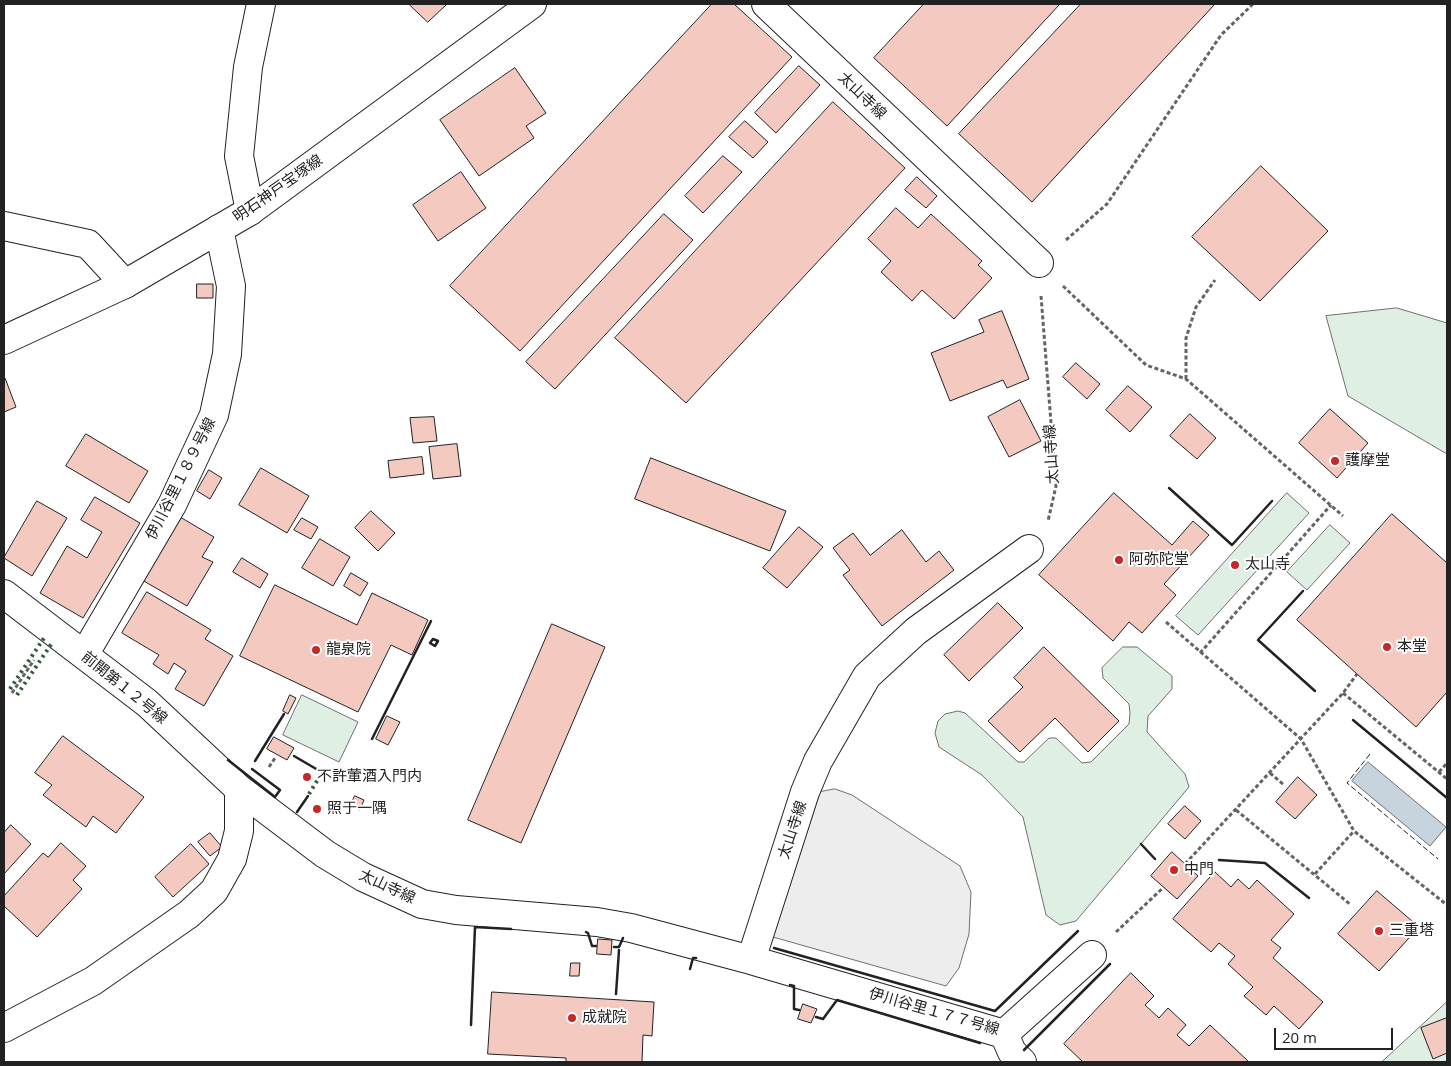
<!DOCTYPE html>
<html>
<head>
<meta charset="utf-8">
<style>
	body { margin:0 }
	#map { position:relative; width:1451px; height:1066px; overflow:hidden; background:#fff; font-family:"Open Sans",sans-serif }
	canvas { display:block }
	.frame { position:absolute; inset:0; border:5px solid #222; pointer-events:none }
	.scale { position:absolute; left:1274px; top:1028px; width:119px; height:22px; box-sizing:border-box; border:2px solid #222; border-top:0; padding-left:6px; font-size:15px; line-height:18px; white-space:nowrap; color:#222; -webkit-text-stroke:4px #fff; paint-order:stroke }
</style>
</head>
<body>
<div id="map">
<canvas width="1451" height="1066"></canvas>
<div class="frame"></div>
<div class="scale">20 m</div>
</div>
<script>
const ctx = document.querySelector('canvas').getContext('2d');
ctx.lineJoin = 'round';
function fill(path, color) { ctx.fillStyle = color; ctx.fill(path, 'evenodd'); }
function strokePath(path, color, width, dash) { ctx.strokeStyle = color; ctx.lineWidth = width; ctx.lineCap = dash ? 'butt' : 'round'; ctx.setLineDash(dash || []); ctx.stroke(path); }
function write(font, color, halo, rows, align = 'center') {
  ctx.font = font + ' "Open Sans","Noto Sans JP",sans-serif'; ctx.lineWidth = 4; ctx.setLineDash([]); ctx.textBaseline = 'middle'; ctx.strokeStyle = halo; ctx.fillStyle = color; for (const [text, x, y, turn = 0] of rows) {
    ctx.save(); ctx.translate(x, y); ctx.rotate((+turn || 0) * Math.PI / 180); ctx.textAlign = isNaN(turn) ? turn : align; if (halo) ctx.strokeText(text, 0, 0); ctx.fillText(text, 0, 0); ctx.restore();
  }
}
const green = new Path2D(`
	M 1397,308 L 1447,323 L 1447,454 L 1348,396 L 1326,316 Z
	M 1287,493 L 1309,513 L 1198,635 L 1176,616 Z
	M 1330,525 L 1350,543 L 1307,590 L 1287,572 Z
	M 1123,647 L 1137,647 L 1172,676 L 1172,689 L 1148,716 L 1147,732 L 1185,774 L 1189,787 L 1076,921 L 1060,925 L 1046,915 L 1023,817 L 982,775 L 939,747 L 935,733 L 938,721 L 945,714 L 958,711 L 965,713 L 1018,762 L 1024,762 L 1049,738 L 1056,738 L 1082,763 L 1091,762 L 1129,724 L 1130,713 L 1129,704 L 1103,678 L 1102,668 Z
	M 302,695 L 358,722 L 339,762 L 283,735 Z
	M 1447,1002 L 1447,1062 L 1382,1062 Z`);
const parking = new Path2D(`
	M 835,789 L 852,795 L 960,866 L 971,892 L 969,934 L 959,968 L 946,986 L 773,937 L 820,792 Z`);
const water = new Path2D(`
	M 1368,762 L 1446,827 L 1430,846 L 1352,781 Z`);
const building = new Path2D(`
	M 409,4 L 447,4 L 428,22 Z
	M 712,4 L 734,4 L 792,57 L 520,351 L 450,286 Z
	M 924,4 L 1060,4 L 947,126 L 874,58 Z
	M 1081,4 L 1215,4 L 1032,202 L 959,134 Z
	M 799,66 L 820,85 L 776,133 L 755,113 Z
	M 515,68 L 546,113 L 526,126 L 534,138 L 479,176 L 440,120 Z
	M 833,102 L 905,168 L 686,403 L 615,338 Z
	M 745,121 L 768,142 L 753,158 L 729,137 Z
	M 723,156 L 742,172 L 703,213 L 685,196 Z
	M 1261,166 L 1328,231 L 1260,301 L 1192,237 Z
	M 461,172 L 486,208 L 438,241 L 413,205 Z
	M 917,177 L 937,196 L 926,208 L 905,190 Z
	M 896,208 L 918,228 L 931,214 L 982,261 L 978,265 L 992,278 L 954,319 L 922,290 L 912,301 L 881,272 L 891,261 L 868,239 Z
	M 664,214 L 693,240 L 555,389 L 526,362 Z
	M 197,284 L 213,284 L 213,298 L 197,298 Z
	M 1002,311 L 1029,379 L 1007,388 L 1003,380 L 950,401 L 931,353 L 984,332 L 979,320 Z
	M 1076,363 L 1100,384 L 1087,399 L 1063,377 Z
	M 4,378 L 5,378 L 16,407 L 4,412 Z
	M 1128,386 L 1152,407 L 1130,432 L 1106,410 Z
	M 1020,400 L 1041,441 L 1009,457 L 988,417 Z
	M 1330,409 L 1368,443 L 1337,478 L 1299,443 Z
	M 1190,414 L 1216,438 L 1197,459 L 1170,436 Z
	M 434,417 L 437,441 L 413,443 L 410,418 Z
	M 86,434 L 148,471 L 129,503 L 66,466 Z
	M 457,444 L 461,476 L 433,479 L 429,447 Z
	M 422,457 L 424,474 L 390,478 L 388,461 Z
	M 651,458 L 786,511 L 770,551 L 635,499 Z
	M 261,468 L 309,496 L 287,533 L 239,505 Z
	M 209,470 L 222,478 L 210,499 L 197,491 Z
	M 1114,493 L 1172,545 L 1193,521 L 1209,535 L 1164,584 L 1176,595 L 1142,633 L 1129,622 L 1113,641 L 1039,575 Z
	M 95,497 L 140,523 L 83,618 L 40,593 L 67,546 L 87,558 L 102,532 L 81,520 Z
	M 37,501 L 67,518 L 32,576 L 4,558 Z
	M 371,511 L 395,533 L 378,551 L 355,528 Z
	M 1392,514 L 1447,563 L 1447,692 L 1416,727 L 1297,620 Z
	M 180,517 L 214,537 L 202,557 L 213,562 L 187,606 L 142,580 Z
	M 302,518 L 318,527 L 311,539 L 294,530 Z
	M 799,527 L 823,547 L 787,588 L 763,568 Z
	M 902,530 L 926,562 L 939,551 L 954,570 L 882,626 L 843,575 L 850,570 L 833,548 L 853,533 L 870,555 Z
	M 320,539 L 350,557 L 333,586 L 302,568 Z
	M 242,558 L 268,574 L 260,588 L 233,572 Z
	M 351,573 L 368,583 L 360,596 L 344,586 Z
	M 275,585 L 357,625 L 372,593 L 428,620 L 412,655 L 391,645 L 358,712 L 240,656 Z
	M 147,592 L 211,630 L 205,639 L 233,656 L 204,706 L 175,689 L 186,671 L 174,663 L 168,674 L 153,664 L 159,655 L 122,633 Z
	M 998,603 L 1023,628 L 969,681 L 944,655 Z
	M 552,624 L 605,647 L 521,843 L 468,820 Z
	M 1044,647 L 1119,721 L 1088,752 L 1055,718 L 1020,752 L 988,721 L 1023,687 L 1014,678 Z
	M 290,695 L 296,698 L 288,714 L 283,711 Z
	M 387,716 L 400,722 L 388,745 L 376,739 Z
	M 63,736 L 144,797 L 116,833 L 93,816 L 86,827 L 43,795 L 52,785 L 35,773 Z
	M 274,737 L 294,748 L 287,760 L 267,749 Z
	M 1298,777 L 1317,795 L 1295,819 L 1276,802 Z
	M 355,796 L 364,800 L 360,810 L 350,806 Z
	M 1185,806 L 1201,821 L 1185,839 L 1168,824 Z
	M 11,825 L 31,844 L 4,874 L 4,833 Z
	M 210,833 L 222,847 L 210,856 L 198,842 Z
	M 61,843 L 86,866 L 73,880 L 82,889 L 37,937 L 4,906 L 4,896 L 43,853 L 48,857 Z
	M 191,844 L 209,864 L 173,897 L 155,877 Z
	M 1172,852 L 1198,876 L 1177,899 L 1151,876 Z
	M 1215,872 L 1231,887 L 1238,879 L 1249,889 L 1257,880 L 1294,914 L 1271,940 L 1281,948 L 1273,958 L 1323,1002 L 1299,1029 L 1274,1006 L 1266,1015 L 1244,996 L 1253,987 L 1228,964 L 1235,956 L 1219,943 L 1211,952 L 1173,919 Z
	M 1377,891 L 1419,927 L 1379,971 L 1338,934 Z
	M 598,939 L 612,940 L 611,955 L 597,954 Z
	M 571,963 L 580,963 L 579,976 L 570,976 Z
	M 1131,973 L 1154,996 L 1145,1005 L 1159,1018 L 1168,1008 L 1186,1025 L 1177,1035 L 1189,1046 L 1210,1025 L 1249,1062 L 1083,1062 L 1064,1044 Z
	M 492,992 L 654,1002 L 652,1036 L 643,1035 L 642,1062 L 566,1062 L 566,1058 L 488,1054 Z
	M 803,1004 L 817,1009 L 811,1023 L 798,1019 Z
	M 1447,1018 L 1447,1053 L 1433,1059 L 1421,1028 Z`);
const path = new Path2D(`
	M 1066,240 L 1107,204 L 1221,35 L 1253,4
	M 1063,286 L 1146,365 L 1186,379 L 1343,516
	M 1041,296 L 1056,486 L 1048,521
	M 1186,379 L 1186,338 L 1196,307 L 1215,280
	M 1166,622 L 1301,739 L 1354,831 L 1447,905
	M 1200,653 L 1331,505
	M 12,693 L 34,660
	M 1343,693 L 1447,779
	M 269,767 L 275,758
	M 1439,772 L 1447,763
	M 1270,773 L 1284,785
	M 1236,810 L 1351,905
	M 1185,864 L 1343,693 L 1357,674
	M 1315,874 L 1354,831
	M 1116,932 L 1164,887`);
const street = new Path2D(`
	M 766,4 L 1039,263
	M 250,211 L 239,156 L 248,67 L 261,4
	M 4,226 L 88,244 L 125,284
	M 4,594 L 147,703 L 239,789
	M 84,655 L 172,505 L 214,415 L 227,354 L 231,286 L 219,229
	M 751,960 L 1004,1034 L 1092,955
	M 4,1028 L 93,981 L 189,914 L 214,891 L 232,859 L 239,831 L 239,789 L 325,854 L 363,877 L 422,904 L 456,910 L 597,922 L 631,928 L 751,960 L 805,792 L 818,761 L 867,676 L 916,631 L 1029,549
	M 1004,1034 L 1012,1052 L 1022,1062`);
const primary = new Path2D(`
	M 4,340 L 125,284 L 250,211 L 532,4`);
const hedge = new Path2D(`
	M 10,689 L 44,638
	M 17,695 L 52,643
	M 309,794 L 323,771`);
const fence = new Path2D(`
	M 1370,754 L 1347,783 L 1438,859`);
const wall = new Path2D(`
	M 1169,488 L 1232,545 L 1272,501
	M 1303,591 L 1258,640 L 1315,691
	M 433,639 L 438,641 L 435,646 L 430,643 Z
	M 1353,720 L 1447,798
	M 372,739 L 431,621
	M 294,756 L 318,770
	M 228,760 L 275,797 L 280,790 L 252,769
	M 255,761 L 284,714
	M 297,812 L 308,796
	M 1141,844 L 1155,859
	M 1219,860 L 1265,863 L 1309,898
	M 586,932 L 588,933 L 592,946 L 596,946
	M 614,947 L 619,947 L 623,938
	M 774,948 L 995,1011 L 1078,931
	M 690,969 L 693,958 L 696,958
	M 790,985 L 794,986 L 794,1009 L 799,1010
	M 616,994 L 619,950
	M 816,1017 L 823,1019 L 837,1000 L 980,1043
	M 471,1025 L 475,927 L 511,929
	M 1024,1050 L 1110,964`);
const markers = [
	[1335,461,5,"#c62828"],
	[1119,560,5,"#c62828"],
	[1235,565,5,"#c62828"],
	[1387,647,5,"#c62828"],
	[316,650,5,"#c62828"],
	[307,777,5,"#c62828"],
	[317,809,5,"#c62828"],
	[1174,870,5,"#c62828"],
	[1379,931,5,"#c62828"],
	[572,1018,5,"#c62828"]
];
const streetNames = [
	["太山寺線",862,96,44],
	["明石神戸宝塚線",278,189,-35],
	["太山寺線",1052,454,-94],
	["伊川谷里１８９号線",181,479,-63],
	["前開第１２号線",124,688,39],
	["太山寺線",793,830,-72],
	["太山寺線",387,887,25],
	["伊川谷里１７７号線",934,1012,16]
];
const poiNames = [
	["護摩堂",1345,461],
	["阿弥陀堂",1129,560],
	["太山寺",1245,565],
	["本堂",1397,647],
	["龍泉院",326,650],
	["不許葷酒入門内",317,777],
	["照于一隅",327,809],
	["中門",1184,870],
	["三重塔",1389,931],
	["成就院",582,1018]
];
fill(green, '#e0efe3');
strokePath(green, '#6f6f6f', 1);
fill(parking, '#ededed');
strokePath(parking, '#6f6f6f', 1);
fill(water, '#c7d3dd');
strokePath(water, '#6f6f6f', 1);
fill(building, '#f3c9c0');
strokePath(building, '#222', 1);
strokePath(street, '#222', 30);
strokePath(primary, '#222', 30);
strokePath(path, '#646464', 3, [4, 2.5]);
strokePath(street, '#fff', 28);
strokePath(primary, '#fff', 28);
strokePath(hedge, '#2f5e38', 4, [2.5, 4]);
strokePath(fence, '#222', 1, [6, 2.5]);
strokePath(wall, '#222', 2.5);
for (const [x, y, r, color] of markers) { const dot = new Path2D(); dot.arc(x, y, r, 0, 2 * Math.PI); ctx.fillStyle = color; ctx.fill(dot); strokePath(dot, '#fff', 2); }
write('15px', '#222', '#fff', streetNames);
write('15px', '#222', '#fff', poiNames, 'left');
</script>
</body>
</html>
